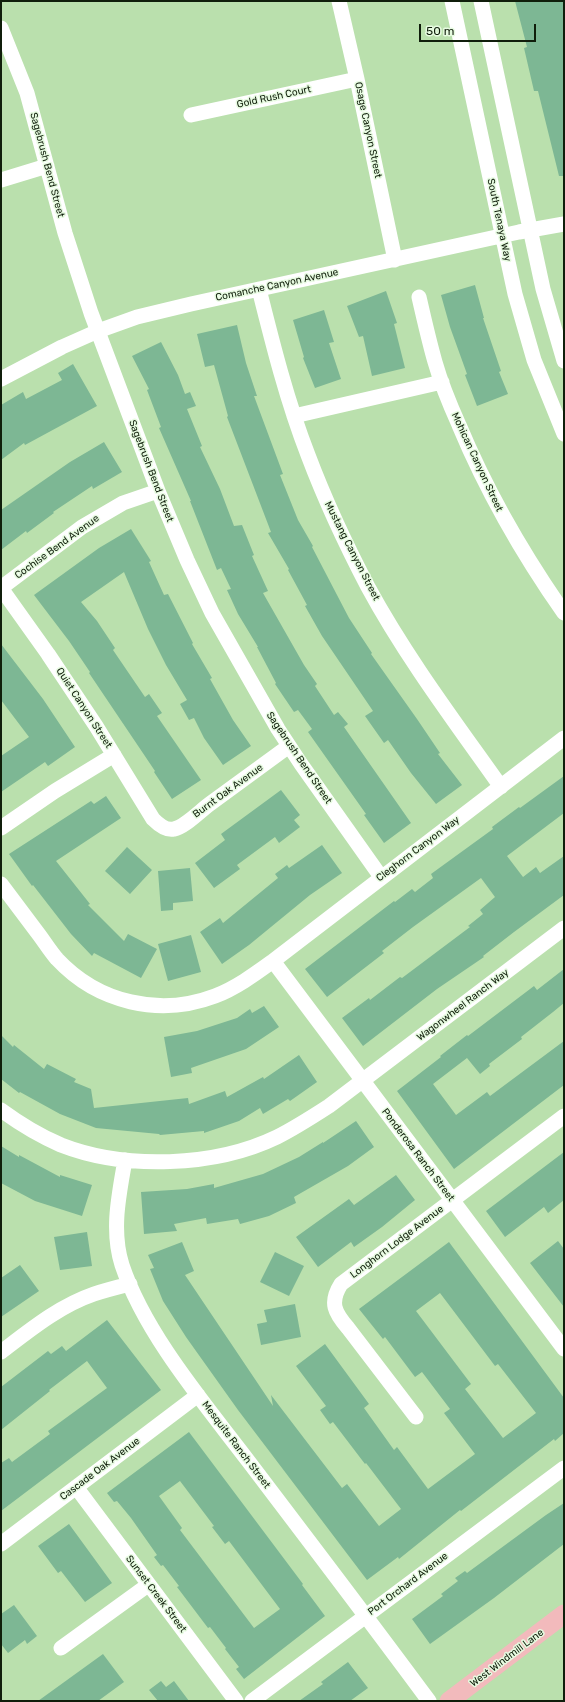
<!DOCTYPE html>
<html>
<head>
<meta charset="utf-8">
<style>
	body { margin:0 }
	#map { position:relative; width:565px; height:1702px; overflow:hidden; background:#bae0ad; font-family:Rubik,sans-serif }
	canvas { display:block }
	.frame { position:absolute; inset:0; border:2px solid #101e0b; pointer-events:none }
	.scale { position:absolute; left:419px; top:24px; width:117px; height:18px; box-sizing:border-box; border:2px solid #101e0b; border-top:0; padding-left:5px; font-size:12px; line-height:14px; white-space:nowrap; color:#101e0b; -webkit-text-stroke:3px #e7fbe1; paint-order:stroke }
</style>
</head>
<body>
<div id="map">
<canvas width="565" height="1702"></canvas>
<div class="frame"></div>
<div class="scale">50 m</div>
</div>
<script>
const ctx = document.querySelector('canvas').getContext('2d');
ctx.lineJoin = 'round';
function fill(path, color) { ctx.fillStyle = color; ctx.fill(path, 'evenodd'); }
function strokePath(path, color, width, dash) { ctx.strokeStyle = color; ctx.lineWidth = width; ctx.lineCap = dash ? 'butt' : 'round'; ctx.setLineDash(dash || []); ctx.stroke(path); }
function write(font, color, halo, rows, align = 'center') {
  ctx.font = font + ' Rubik,sans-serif'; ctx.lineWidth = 3; ctx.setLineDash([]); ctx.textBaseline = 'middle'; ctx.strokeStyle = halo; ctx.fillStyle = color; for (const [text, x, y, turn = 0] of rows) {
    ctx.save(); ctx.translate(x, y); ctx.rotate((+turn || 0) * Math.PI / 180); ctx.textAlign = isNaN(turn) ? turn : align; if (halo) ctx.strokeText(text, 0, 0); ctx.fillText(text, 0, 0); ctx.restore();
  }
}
const building = new Path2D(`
	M 515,1 L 564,1 L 564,176 L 559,176 L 538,91 L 534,91 L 524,48 L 527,47 Z
	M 475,285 L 484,318 L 483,318 L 501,371 L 499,372 L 508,394 L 477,406 L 465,375 L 467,374 L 450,327 L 441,295 Z
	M 386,291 L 397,323 L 394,324 L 405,368 L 372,376 L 363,336 L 359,337 L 347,306 Z
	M 324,310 L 334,342 L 329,343 L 341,379 L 315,388 L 303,358 L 304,357 L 293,320 Z
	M 237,325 L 246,363 L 257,396 L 254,396 L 283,474 L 280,475 L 298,520 L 313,546 L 312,547 L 349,618 L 372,653 L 371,654 L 417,719 L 440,753 L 438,754 L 462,785 L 436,804 L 411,773 L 388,740 L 384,743 L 365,716 L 373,711 L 322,636 L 305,606 L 307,605 L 288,570 L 289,569 L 268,533 L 271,532 L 227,417 L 228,416 L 214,365 L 205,367 L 197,334 Z
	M 161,342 L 178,375 L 185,394 L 190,392 L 196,406 L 187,409 L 202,446 L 200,447 L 220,489 L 234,526 L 242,525 L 254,555 L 252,556 L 268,591 L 263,593 L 304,665 L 317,684 L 315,686 L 334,715 L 338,712 L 348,724 L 344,727 L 411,823 L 384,843 L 364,815 L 366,814 L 308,732 L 312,729 L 298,710 L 294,712 L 275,684 L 276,683 L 257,647 L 258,647 L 238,614 L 227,590 L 231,589 L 221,568 L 217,570 L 190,501 L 191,501 L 159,428 L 161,427 L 147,390 L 149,389 L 132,356 Z
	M 73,364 L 97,406 L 25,445 L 24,443 L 1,460 L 1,405 L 23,392 L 26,399 L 62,380 L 58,373 Z
	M 104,442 L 122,472 L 93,489 L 92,486 L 53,512 L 54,513 L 27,533 L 26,531 L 1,550 L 1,510 L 70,462 Z
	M 131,529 L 151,561 L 149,562 L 164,595 L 168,594 L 193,643 L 192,644 L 212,678 L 210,679 L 233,720 L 251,746 L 223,765 L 204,738 L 194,718 L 189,720 L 180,704 L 187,700 L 166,665 L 148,629 L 124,572 L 81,602 L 97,621 L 115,648 L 113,650 L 145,697 L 149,694 L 162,713 L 157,716 L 201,780 L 172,799 L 154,772 L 155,771 L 89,673 L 90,672 L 69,641 L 34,595 L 99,548 Z
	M 1,644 L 43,699 L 75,747 L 48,766 L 45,762 L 1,792 L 1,756 L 29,737 L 1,700 Z
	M 564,776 L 564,813 L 507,856 L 523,877 L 536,867 L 540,873 L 564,856 L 564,895 L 514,932 L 483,956 L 484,957 L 437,989 L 363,1046 L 342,1018 L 369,998 L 370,1000 L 400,977 L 402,978 L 470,927 L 468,926 L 483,914 L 480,910 L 495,897 L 481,878 L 413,927 L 382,951 L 384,953 L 327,997 L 305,969 L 394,901 L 395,902 L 412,889 L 415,892 L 433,878 L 431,874 L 493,829 L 492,827 L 519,807 L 520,808 Z
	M 281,790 L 300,815 L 294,820 L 300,827 L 279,843 L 275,837 L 237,865 L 240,869 L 214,888 L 195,863 L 225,840 L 221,834 Z
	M 106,796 L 121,818 L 56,861 L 90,904 L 88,905 L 124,941 L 128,934 L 157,949 L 141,978 L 94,953 L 92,956 L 71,934 L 33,885 L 32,886 L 9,854 L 91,801 L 94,804 Z
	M 322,845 L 342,873 L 310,895 L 249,945 L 222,964 L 200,932 L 220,918 L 223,923 L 278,878 L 275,874 L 287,865 L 289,868 Z
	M 127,847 L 152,870 L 130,894 L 105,871 Z
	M 190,868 L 193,901 L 173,903 L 173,910 L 161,911 L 158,871 Z
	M 191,935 L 201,972 L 168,981 L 158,944 Z
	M 564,969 L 564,1003 L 553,1012 L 521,1037 L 522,1039 L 489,1064 L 490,1066 L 480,1074 L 467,1058 L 433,1084 L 456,1115 L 487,1092 L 490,1096 L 564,1041 L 564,1085 L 454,1169 L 397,1091 L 441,1057 L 440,1056 L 467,1035 L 468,1036 L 534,986 L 537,990 Z
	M 264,1006 L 279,1027 L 246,1049 L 191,1068 L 192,1073 L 171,1077 L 164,1037 L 197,1031 L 237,1018 L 250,1009 L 252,1013 Z
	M 1,1035 L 13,1047 L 14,1045 L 44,1069 L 47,1064 L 76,1079 L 74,1082 L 91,1089 L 94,1108 L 188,1098 L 189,1104 L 225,1091 L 227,1097 L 263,1077 L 264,1079 L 299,1055 L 317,1082 L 290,1101 L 288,1099 L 263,1114 L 260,1108 L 239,1121 L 204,1133 L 204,1131 L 160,1135 L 159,1134 L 96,1128 L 60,1114 L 20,1092 L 19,1093 L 1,1079 Z
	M 356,1121 L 374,1147 L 348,1166 L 294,1197 L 296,1203 L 269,1216 L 240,1224 L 238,1219 L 207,1224 L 206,1218 L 174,1224 L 177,1231 L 144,1234 L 141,1192 L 187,1189 L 214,1184 L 214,1188 L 263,1174 L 299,1157 L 323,1142 L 323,1143 Z
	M 1,1146 L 19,1157 L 19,1155 L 60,1177 L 60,1175 L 92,1185 L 82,1216 L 35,1201 L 1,1183 Z
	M 564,1152 L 564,1200 L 548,1213 L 544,1207 L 505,1237 L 486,1211 Z
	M 396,1175 L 415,1200 L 382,1227 L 354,1247 L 351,1242 L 318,1267 L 296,1237 L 349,1199 L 354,1205 Z
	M 87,1232 L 92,1266 L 60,1270 L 54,1237 Z
	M 558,1241 L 564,1249 L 564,1307 L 530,1263 Z
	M 182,1242 L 194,1271 L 185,1275 L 273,1406 L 271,1395 L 342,1488 L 347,1484 L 379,1526 L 401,1509 L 366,1463 L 365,1464 L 333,1422 L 330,1424 L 320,1410 L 326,1406 L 296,1366 L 325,1344 L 369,1404 L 364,1408 L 394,1450 L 397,1447 L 428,1489 L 475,1454 L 444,1413 L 450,1409 L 422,1372 L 415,1377 L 385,1337 L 383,1339 L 359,1309 L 449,1242 L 564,1398 L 564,1433 L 555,1441 L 554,1439 L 461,1511 L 460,1510 L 399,1559 L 398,1557 L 367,1580 L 238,1410 L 186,1337 L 163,1301 L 150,1269 L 154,1268 L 148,1255 ZM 440,1293 L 495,1366 L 498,1364 L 536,1413 L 503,1438 L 465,1389 L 471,1384 L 416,1311 Z
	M 275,1252 L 304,1266 L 289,1296 L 260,1282 Z
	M 20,1265 L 39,1291 L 1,1317 L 1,1278 Z
	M 295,1304 L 301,1337 L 261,1345 L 257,1324 L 267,1322 L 264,1310 Z
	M 107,1320 L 161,1390 L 1,1511 L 1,1463 L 9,1458 L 12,1462 L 50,1434 L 48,1431 L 107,1388 L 87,1361 L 49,1390 L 50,1391 L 1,1430 L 1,1387 L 48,1351 L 51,1354 L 62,1346 L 66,1351 Z
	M 189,1432 L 303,1584 L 302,1585 L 325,1616 L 244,1679 L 236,1669 L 239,1667 L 225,1649 L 226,1648 L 210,1627 L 208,1628 L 177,1587 L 179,1586 L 163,1565 L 161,1566 L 154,1557 L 157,1555 L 131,1518 L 117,1501 L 114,1502 L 107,1493 ZM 180,1481 L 214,1526 L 212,1527 L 225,1544 L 229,1541 L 280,1609 L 254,1628 L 180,1530 L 182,1528 L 159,1496 Z
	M 564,1503 L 564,1544 L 494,1598 L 430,1644 L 412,1619 L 443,1596 L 441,1594 L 458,1581 L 455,1578 L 465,1571 L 467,1573 L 546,1515 Z
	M 69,1524 L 112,1583 L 85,1602 L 61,1571 L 58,1573 L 38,1546 Z
	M 14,1605 L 37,1636 L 27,1644 L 25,1640 L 8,1653 L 1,1644 L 1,1614 Z
	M 103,1654 L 124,1682 L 98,1701 L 38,1701 Z
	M 348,1662 L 368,1688 L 350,1701 L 299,1701 L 323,1684 L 321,1682 Z
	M 161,1681 L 166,1687 L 174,1681 L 189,1701 L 158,1701 L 149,1690 Z`);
const minor = new Path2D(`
	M 339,1 L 357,79 L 395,260
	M 452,1 L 515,294 L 534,360 L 564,434
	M 481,1 L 543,289 L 564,361
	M 1,28 L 27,93 L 65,233 L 91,313 L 158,491 L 187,560 L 212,613 L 278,729 L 301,764 L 381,877
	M 191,115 L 357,79
	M 1,180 L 47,166
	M 259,289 C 273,345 287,401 308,455 C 325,500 346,545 368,587 C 406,657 455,722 501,787
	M 419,297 C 424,319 429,341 435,362 C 441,383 450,405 459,425 C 487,492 522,553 564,613
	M 1,379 L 62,347 L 98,331 L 137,317 L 191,304 L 519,232 L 564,224
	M 294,416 L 442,382
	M 1,588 L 48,654 L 96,726 L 153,819 C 158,824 166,831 174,829 C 185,827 201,810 211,803 C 237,784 263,765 289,746
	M 1,588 L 82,527 L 123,503 L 158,491
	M 1,828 L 55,791 L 114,755
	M 1,884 C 13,900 25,916 37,932 C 44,941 50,951 57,959 C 98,1003 160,1017 215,996 C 236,988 255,974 273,961 L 564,738
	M 273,961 L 564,1349
	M 1,1110 C 20,1124 40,1136 61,1145 C 125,1170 215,1167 277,1137 C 295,1128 312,1117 329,1106 L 564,928
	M 125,1160 C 119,1195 111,1230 122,1265 C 145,1334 205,1404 249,1462 C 309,1541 370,1621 429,1701
	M 1,1352 C 30,1330 59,1306 94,1294 C 106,1290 118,1287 130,1284
	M 416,1417 L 348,1328 C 335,1313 329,1303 341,1284 L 564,1116
	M 76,1487 L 236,1701
	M 1,1544 L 198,1395
	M 61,1648 L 148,1585
	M 252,1701 L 564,1468`);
const major = new Path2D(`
	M 449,1701 L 564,1614`);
const streetNames = [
	["Gold Rush Court",274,97,-12],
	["Osage Canyon Street",368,130,78],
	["Sagebrush Bend Street",47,165,75],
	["South Tenaya Way",499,220,78],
	["Comanche Canyon Avenue",277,285,-12],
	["Mohican Canyon Street",477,462,65],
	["Sagebrush Bend Street",151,471,69],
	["Cochise Bend Avenue",57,547,-36],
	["Mustang Canyon Street",352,551,63],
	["Quiet Canyon Street",84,708,57],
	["Sagebrush Bend Street",299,758,56],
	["Burnt Oak Avenue",228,791,-36],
	["Cleghorn Canyon Way",418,849,-37],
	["Wagonwheel Ranch Way",463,1005,-37],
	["Ponderosa Ranch Street",418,1155,53],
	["Longhorn Lodge Avenue",397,1242,-37],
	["Mesquite Ranch Street",236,1445,53],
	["Cascade Oak Avenue",100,1469,-37],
	["Port Orchard Avenue",408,1584,-37],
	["Sunset Creek Street",156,1594,53],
	["West Windmill Lane",507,1658,-37]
];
fill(building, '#7db794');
strokePath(minor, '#fff', 15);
strokePath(major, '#f2babc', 19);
write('10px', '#101e0b', '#e7fbe1', streetNames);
</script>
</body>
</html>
